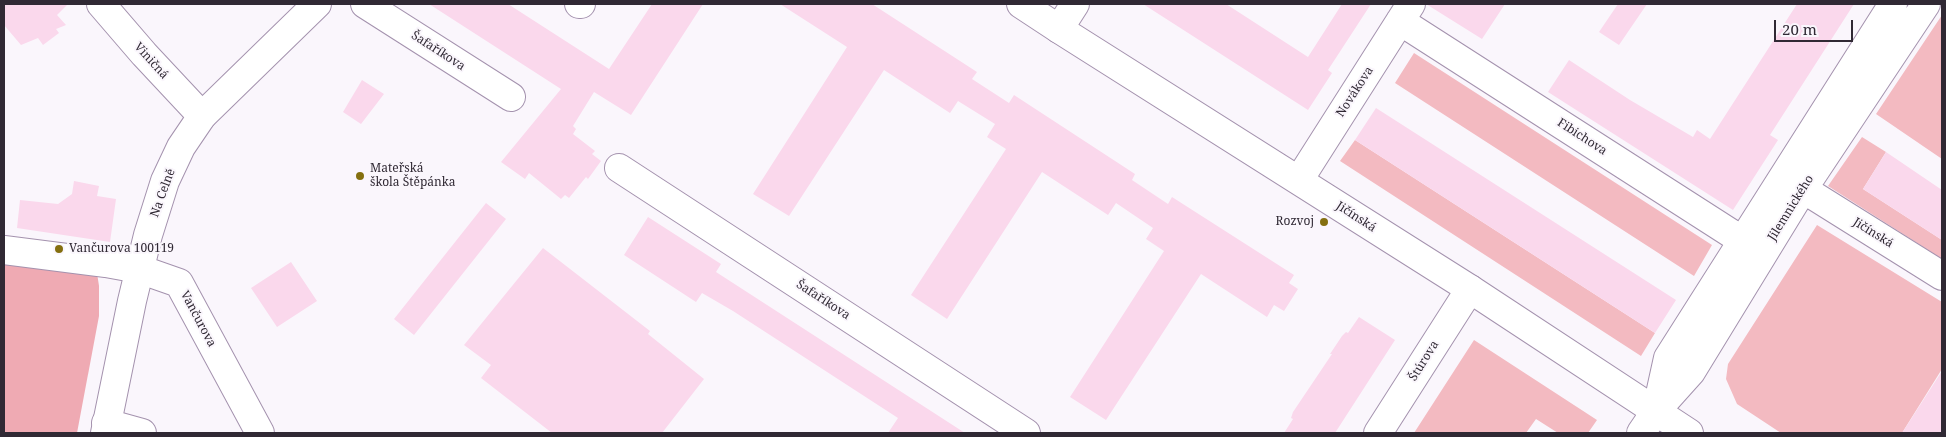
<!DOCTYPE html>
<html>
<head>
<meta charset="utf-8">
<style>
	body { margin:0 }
	#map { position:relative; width:1946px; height:437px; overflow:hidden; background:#faf6fc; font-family:"Noto Serif",serif }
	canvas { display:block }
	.frame { position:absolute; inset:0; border:5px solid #302934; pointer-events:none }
	.scale { position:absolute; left:1774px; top:20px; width:79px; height:22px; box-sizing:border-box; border:2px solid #302934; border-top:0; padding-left:6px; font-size:15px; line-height:18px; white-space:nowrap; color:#302934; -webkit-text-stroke:4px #faf6fc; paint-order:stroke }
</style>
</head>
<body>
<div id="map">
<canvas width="1946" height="437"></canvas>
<div class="frame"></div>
<div class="scale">20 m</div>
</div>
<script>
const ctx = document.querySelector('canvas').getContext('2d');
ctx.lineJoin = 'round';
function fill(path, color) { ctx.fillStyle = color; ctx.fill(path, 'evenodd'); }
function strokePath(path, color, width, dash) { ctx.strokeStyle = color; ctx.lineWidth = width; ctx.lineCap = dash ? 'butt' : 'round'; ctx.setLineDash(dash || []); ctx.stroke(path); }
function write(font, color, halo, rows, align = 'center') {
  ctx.font = font + ' "Noto Serif",serif'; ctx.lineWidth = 4; ctx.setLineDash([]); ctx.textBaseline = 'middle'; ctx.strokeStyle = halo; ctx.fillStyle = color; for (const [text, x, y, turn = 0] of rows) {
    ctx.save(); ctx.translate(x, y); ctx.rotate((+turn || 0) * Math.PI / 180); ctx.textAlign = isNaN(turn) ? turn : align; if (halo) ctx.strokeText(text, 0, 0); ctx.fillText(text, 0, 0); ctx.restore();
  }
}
const green = new Path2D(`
	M 1942,15 L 1942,159 L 1876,114 Z
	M 1414,53 L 1712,245 L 1694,276 L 1395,83 Z
	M 1862,137 L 1886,152 L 1863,189 L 1942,240 L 1942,259 L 1828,186 Z
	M 1355,140 L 1655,333 L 1641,356 L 1340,161 Z
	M 1817,225 L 1942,302 L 1942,369 L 1902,433 L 1781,433 L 1737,404 L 1726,379 L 1728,364 Z
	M 1474,340 L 1597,420 L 1588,433 L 1558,433 L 1536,419 L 1526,433 L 1414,433 Z`);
const forest = new Path2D(`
	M 4,262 L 97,273 L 99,286 L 99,316 L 77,433 L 4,433 Z`);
const building = new Path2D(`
	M 4,4 L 68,4 L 57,15 L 66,25 L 56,29 L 59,33 L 43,45 L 38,38 L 21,45 L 4,25 Z
	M 429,4 L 508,4 L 609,69 L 652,4 L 703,4 L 631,115 L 594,92 L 573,126 L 576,129 L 573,134 L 595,151 L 592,154 L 601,161 L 588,179 L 586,177 L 569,198 L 565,195 L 561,199 L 529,173 L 525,179 L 501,162 L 561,89 Z
	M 780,4 L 872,4 L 977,72 L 972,79 L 1009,103 L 1014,95 L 1135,174 L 1132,180 L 1168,204 L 1172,197 L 1294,275 L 1289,283 L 1298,289 L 1284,311 L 1274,305 L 1267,317 L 1201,274 L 1106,420 L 1070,397 L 1164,251 L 1146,239 L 1153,228 L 1116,203 L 1108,215 L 1042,172 L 947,319 L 911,295 L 1006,149 L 987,137 L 995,124 L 958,101 L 950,113 L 884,70 L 789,216 L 753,194 L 847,47 Z
	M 1143,4 L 1226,4 L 1308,57 L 1342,4 L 1371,4 L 1328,70 L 1332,73 L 1308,110 Z
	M 1426,4 L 1505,4 L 1482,39 Z
	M 1618,4 L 1647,4 L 1619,45 L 1599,32 Z
	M 1797,4 L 1854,4 L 1770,135 L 1778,140 L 1733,210 L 1548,92 L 1569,60 L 1630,100 L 1693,137 L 1697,130 L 1710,139 Z
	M 362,80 L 384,94 L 361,124 L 343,112 Z
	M 1376,108 L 1676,300 L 1655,333 L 1355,140 Z
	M 1886,152 L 1942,190 L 1942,240 L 1863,189 Z
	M 74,181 L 99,186 L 97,196 L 116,199 L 110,242 L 17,228 L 20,200 L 58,204 L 72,194 Z
	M 486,203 L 506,219 L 414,335 L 394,319 Z
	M 648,217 L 721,264 L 716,272 L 965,433 L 888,433 L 898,418 L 733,311 L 702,293 L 696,302 L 624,255 Z
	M 543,248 L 650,331 L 648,334 L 704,379 L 662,433 L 552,433 L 481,378 L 491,365 L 464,345 Z
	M 291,262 L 317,301 L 277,327 L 251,288 Z
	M 1359,317 L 1395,340 L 1335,433 L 1284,433 L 1293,419 L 1291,418 L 1293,412 L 1332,354 L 1330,354 L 1342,336 L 1346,332 L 1348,333 Z
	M 1942,371 L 1942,433 L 1902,433 Z`);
const minor = new Path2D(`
	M 101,4 L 144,54 L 202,116
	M 365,4 L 511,97
	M 579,4 L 581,4
	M 1400,21 L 1757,250
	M 1059,29 L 1075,4
	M 619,168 L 1026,433
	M 1299,180 L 1411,4
	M 1803,189 L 1942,276
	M 4,250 L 106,263 L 139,269 L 179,283 L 260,433
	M 1657,408 L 1668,358 L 1893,4
	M 106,423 L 142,433
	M 1378,433 L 1470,289
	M 1641,433 L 1656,411 L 1691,372 L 1803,189 L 1926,4`);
const tertiary = new Path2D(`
	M 1021,4 L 1059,29 L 1470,289 L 1689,433
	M 105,433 L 132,301 L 148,235 L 165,181 L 181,147 L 202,116 L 317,4`);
const markers = [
	[360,176,5,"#846f0f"],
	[1324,222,5,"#846f0f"],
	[59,249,5,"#846f0f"]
];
const streetNames = [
	["Šafaříkova",438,51,33],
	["Viničná",151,61,48],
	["Novákova",1355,92,-57],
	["Fibichova",1582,137,33],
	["Na Celně",163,193,-70],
	["Jilemnického",1791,208,-58],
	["Jičínská",1356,217,33],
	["Jičínská",1873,233,32],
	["Šafaříkova",823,300,33],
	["Vančurova",198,319,62],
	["Štúrova",1424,361,-58]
];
const poiNames = [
	["Mateřská",370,169],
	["škola Štěpánka",370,183],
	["Rozvoj",1314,222,"right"],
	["Vančurova 100119",69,249]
];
fill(green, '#f3bac1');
fill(forest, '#efaab3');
fill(building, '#fad8ec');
strokePath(minor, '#a492ae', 30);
strokePath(tertiary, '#a492ae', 30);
strokePath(minor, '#fff', 28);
strokePath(tertiary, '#fff', 28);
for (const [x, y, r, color] of markers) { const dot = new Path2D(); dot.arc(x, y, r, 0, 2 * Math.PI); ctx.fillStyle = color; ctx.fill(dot); strokePath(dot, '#faf6fc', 2); }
write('12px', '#302934', '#faf6fc', streetNames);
write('12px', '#302934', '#faf6fc', poiNames, 'left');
</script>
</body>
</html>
